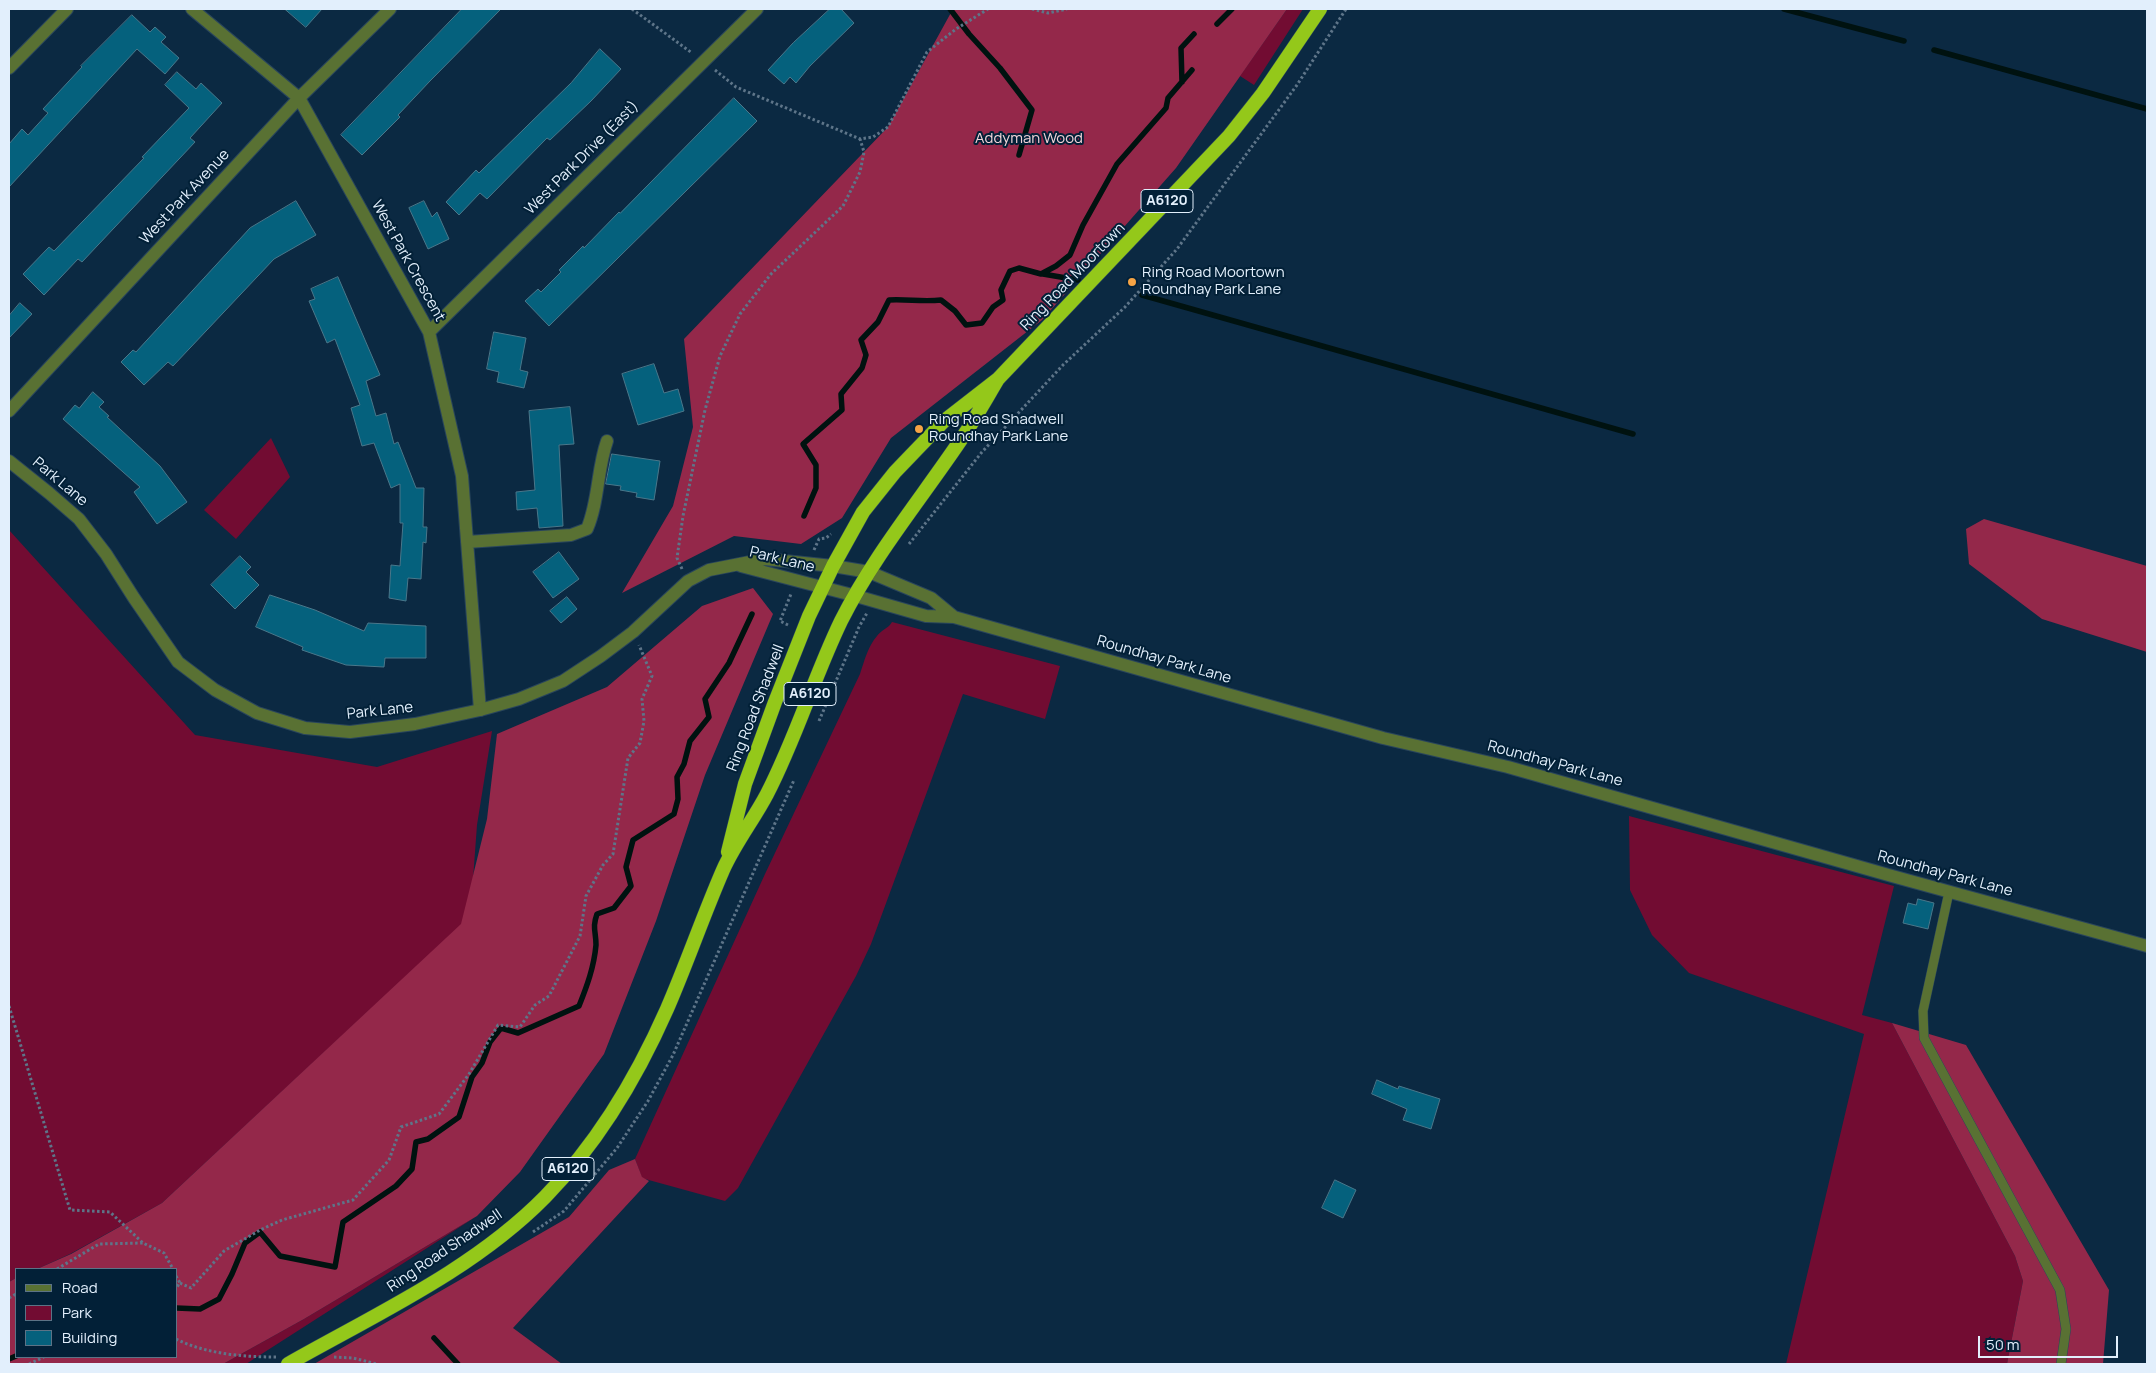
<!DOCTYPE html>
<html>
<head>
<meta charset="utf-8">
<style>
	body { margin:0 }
	#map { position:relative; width:2156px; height:1373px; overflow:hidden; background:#0b2942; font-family:Manrope,sans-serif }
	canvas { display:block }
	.frame { position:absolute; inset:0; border:10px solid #e2effc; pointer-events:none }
	.legend { position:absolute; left:15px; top:1268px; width:162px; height:90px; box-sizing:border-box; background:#022037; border:1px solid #5c7386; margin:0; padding:6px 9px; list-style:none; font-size:15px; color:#e2effc }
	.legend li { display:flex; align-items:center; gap:10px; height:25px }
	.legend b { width:25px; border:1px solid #5c7386 }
	.scale { position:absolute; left:1978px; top:1336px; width:140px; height:22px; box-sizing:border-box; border:2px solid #e2effc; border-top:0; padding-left:6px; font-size:15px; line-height:18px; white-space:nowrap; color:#e2effc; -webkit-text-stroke:4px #022037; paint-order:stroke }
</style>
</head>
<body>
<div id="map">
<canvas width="2156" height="1373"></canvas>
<div class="frame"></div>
<ul class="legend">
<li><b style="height:6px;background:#597133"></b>Road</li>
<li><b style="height:14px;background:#720c32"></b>Park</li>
<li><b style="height:14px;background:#05617d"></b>Building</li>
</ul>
<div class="scale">50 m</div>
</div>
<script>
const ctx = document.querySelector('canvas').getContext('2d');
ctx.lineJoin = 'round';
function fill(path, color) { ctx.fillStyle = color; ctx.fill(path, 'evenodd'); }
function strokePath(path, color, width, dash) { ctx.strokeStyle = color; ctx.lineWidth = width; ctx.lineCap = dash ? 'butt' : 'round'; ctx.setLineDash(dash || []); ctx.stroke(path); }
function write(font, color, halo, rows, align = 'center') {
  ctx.font = font + ' Manrope,sans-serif'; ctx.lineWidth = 4; ctx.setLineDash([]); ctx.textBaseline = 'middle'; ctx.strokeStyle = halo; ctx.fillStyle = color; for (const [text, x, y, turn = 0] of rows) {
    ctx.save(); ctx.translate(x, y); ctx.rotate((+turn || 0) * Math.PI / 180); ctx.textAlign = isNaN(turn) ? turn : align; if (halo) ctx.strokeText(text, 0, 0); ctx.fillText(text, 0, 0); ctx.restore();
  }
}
const green = new Path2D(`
	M 1287,9 L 1303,9 L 1254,85 L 1240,76 Z
	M 271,438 L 290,477 L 236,539 L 204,510 Z
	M 9,530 L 195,735 L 377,767 L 492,731 L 477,825 L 472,893 L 462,924 L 162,1203 L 70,1254 L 37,1269 L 16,1269 L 16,1278 L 9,1282 Z
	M 892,622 L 1060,666 L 1045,719 L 963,694 L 871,944 L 856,976 L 738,1188 L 725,1201 L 645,1179 L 642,1178 L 635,1159 L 765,874 L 860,674 C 864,662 868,646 877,636 C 881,630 889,628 892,622 Z
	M 1629,816 L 1894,886 L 1862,1015 L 1892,1023 L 2015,1256 L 2023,1281 L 2007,1364 L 1786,1364 L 1864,1034 L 1689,973 L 1652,935 L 1630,890 Z
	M 477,1216 L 246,1364 L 223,1364 L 304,1319 Z`);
const forest = new Path2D(`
	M 953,9 L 1287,9 L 1176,168 L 1042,320 L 891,438 L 842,518 L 801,544 L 734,536 L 622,593 L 673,506 L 693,427 L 684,339 L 888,127 Z
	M 1984,519 L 2147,566 L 2147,652 L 2042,619 L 1969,564 L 1966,529 Z
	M 753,588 L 773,614 L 705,775 L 656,921 L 604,1054 L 520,1172 L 477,1216 L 304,1319 L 223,1364 L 9,1364 L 9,1282 L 16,1278 L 16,1357 L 176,1357 L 176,1269 L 37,1269 L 71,1254 L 162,1203 L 461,924 L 487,819 L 497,734 L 607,687 L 702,606 Z
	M 1892,1023 L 1966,1045 L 2109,1290 L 2103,1364 L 2007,1364 L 2023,1281 L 2015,1256 Z
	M 635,1159 L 642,1177 L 649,1181 L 513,1328 L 562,1364 L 314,1364 L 569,1217 L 609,1170 Z`);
const stream = new Path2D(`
	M 950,9 L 969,34 L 1000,68 L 1032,110 L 1019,155
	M 1784,9 L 1904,41
	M 1217,24 L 1232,9
	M 1934,50 L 2147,109
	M 1182,82 L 1181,48 L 1194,34
	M 1043,274 L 1078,280
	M 1142,295 L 1633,434
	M 804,516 L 816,488 L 816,465 L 803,444 L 842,410 L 841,394 L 862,368 L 866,355 L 861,340 L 878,322 L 889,300 C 907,299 923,302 941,300 L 955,311 L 966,325 L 982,323 L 993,307 L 1003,300 L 1001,290 L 1010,271 L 1019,268 L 1041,274 L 1056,266 L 1070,255 L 1083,225 L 1117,164 L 1166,108 L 1168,98 L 1192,70
	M 176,1308 L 200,1309 L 219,1299 L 232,1274 L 245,1243 L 260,1232 L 280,1256 L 335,1267 L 343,1222 L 396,1186 L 412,1169 L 416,1142 L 428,1139 L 459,1117 L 472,1077 L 482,1063 L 490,1042 L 501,1028 L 518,1033 L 579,1006 C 587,986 594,967 596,945 C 596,931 592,928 597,914 L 614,908 L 631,886 L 626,867 L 633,840 L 674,814 L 678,799 L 677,777 L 684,764 L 690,741 L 709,717 L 705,699 L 729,663 L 752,614
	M 434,1338 L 458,1364
	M 9,1359 L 16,1356`);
const building = new Path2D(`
	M 285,9 L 322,9 L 306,27 Z
	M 462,9 L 501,9 L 430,81 L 398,115 L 400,117 L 362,155 L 341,135 Z
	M 830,9 L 841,9 L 854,23 L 810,66 L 796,83 L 790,77 L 784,84 L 768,70 L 793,43 Z
	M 132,15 L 150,32 L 155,27 L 166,37 L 161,42 L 179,58 L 165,74 L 137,49 L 9,187 L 9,144 L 22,129 L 28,135 L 48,113 L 43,109 L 82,67 L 81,66 Z
	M 600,49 L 621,69 L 591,101 L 550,140 L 547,138 L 487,199 L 480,193 L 459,215 L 446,202 L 476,170 L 479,173 L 571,83 Z
	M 177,72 L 196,89 L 201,83 L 222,103 L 190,138 L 195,142 L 82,262 L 78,259 L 44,295 L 23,274 L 49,247 L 54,251 L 144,158 L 142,157 L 189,108 L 165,85 Z
	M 734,98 L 757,121 L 549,326 L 525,301 L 538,289 L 541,292 L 561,272 L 559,270 L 583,246 L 584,248 L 619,212 L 620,213 Z
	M 296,201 L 316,235 L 274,259 L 173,366 L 168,362 L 144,385 L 121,362 L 133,350 L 136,352 L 250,228 Z
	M 424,201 L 432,217 L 437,212 L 449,239 L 428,249 L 409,208 Z
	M 338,277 L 380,375 L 366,381 L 376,416 L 386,413 L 394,444 L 398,442 L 416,488 L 424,488 L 423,527 L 427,527 L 426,543 L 423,542 L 421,579 L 408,578 L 406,601 L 389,598 L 391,565 L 400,566 L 403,523 L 400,523 L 400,484 L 391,488 L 374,443 L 362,446 L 351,408 L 360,405 L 335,339 L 327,343 L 309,301 L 315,299 L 311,289 Z
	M 20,303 L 32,314 L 9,338 L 9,316 Z
	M 494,332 L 526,338 L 520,370 L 528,372 L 524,388 L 497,382 L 499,372 L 487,369 Z
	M 654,364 L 664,393 L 678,389 L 684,411 L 638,425 L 622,374 Z
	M 93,392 L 104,402 L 99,407 L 109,416 L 107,417 L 160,466 L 187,502 L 157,524 L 134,492 L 140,487 L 63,419 L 75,405 L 79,408 Z
	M 570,407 L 574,444 L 559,445 L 563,526 L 539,528 L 537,508 L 517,510 L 516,492 L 535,490 L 529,411 Z
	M 612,454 L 660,461 L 654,500 L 636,497 L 637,493 L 620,490 L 621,486 L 606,484 Z
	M 559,552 L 579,579 L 553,598 L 533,572 Z
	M 240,556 L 251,567 L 246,572 L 259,585 L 235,609 L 211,585 Z
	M 270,595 L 315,610 L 364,631 L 368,623 L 426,626 L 426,658 L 385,658 L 384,667 L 346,665 L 302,650 L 303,647 L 256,627 Z
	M 567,597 L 577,609 L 561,623 L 550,611 Z
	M 1918,899 L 1934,903 L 1928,929 L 1903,923 L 1908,903 L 1916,905 Z
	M 1377,1080 L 1398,1089 L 1399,1086 L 1440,1099 L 1431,1129 L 1403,1120 L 1407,1109 L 1372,1094 Z
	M 1335,1180 L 1356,1190 L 1343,1218 L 1322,1208 Z`);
const path = new Path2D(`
	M 632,9 L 692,53
	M 1032,9 L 1048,13 L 1067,9
	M 715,70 L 736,87 L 860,139 L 873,137 L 888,127 L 927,52 L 956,29 L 988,9
	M 909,544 L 982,452 L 1063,365 L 1125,307 L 1177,249 L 1297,85 L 1346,9
	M 814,550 L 819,539 L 826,538 L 831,534
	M 682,569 L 677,558 L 683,516 L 705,410 L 720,356 L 740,314 L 771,274 L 843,206 L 860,172 L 864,152 L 860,139
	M 788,625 L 780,621 L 791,594
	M 819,721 L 859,627 L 867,613
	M 9,1006 L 70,1210 L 110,1212 L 143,1243 L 164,1253 L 173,1269
	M 533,1232 L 564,1211 L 617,1148 L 648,1101 L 673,1055 L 794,780
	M 57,1269 L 99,1244 L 143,1243
	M 176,1276 L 180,1283 L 176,1288
	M 180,1283 L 191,1288 L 224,1251 L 260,1230 L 282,1220 L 353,1200 L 389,1160 L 401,1127 L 439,1114 L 469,1074 L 498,1025 L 520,1027 L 535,1005 L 549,996 L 580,936 L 586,896 L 603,865 L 613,854 L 628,758 L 640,743 L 644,721 L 642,699 L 652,676 L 639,645
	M 9,1298 L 16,1294
	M 176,1339 C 206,1354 243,1357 276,1357
	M 334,1357 L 353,1358 L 377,1364
	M 29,1364 L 44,1357`);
const service = new Path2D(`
	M 1949,892 L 1923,1011 L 1924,1038 L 2060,1290 L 2066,1329 L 2061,1364`);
const minor = new Path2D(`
	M 192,9 L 299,98 L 429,332 L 462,476 L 480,710
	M 9,68 L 67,9
	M 429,332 L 757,9
	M 9,411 L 299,98 L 390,9
	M 467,542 L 571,535 L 587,529 C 599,501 597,469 607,441
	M 869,572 L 931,598 L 954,617
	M 856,596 L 926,616 L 954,617 L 1383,738 L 1508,767 L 1892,876 L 2147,946`);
const tertiary = new Path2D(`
	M 9,461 L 49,493 L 79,519 L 106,554 L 134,598 L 178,662 L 215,690 L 257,713 L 305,728 L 350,732 L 415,724 L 480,710 L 519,699 L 563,681 L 601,656 L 633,632 L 688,581 L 709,570 L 765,559 L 833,566 L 869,572
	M 741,566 L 856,596`);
const trunk = new Path2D(`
	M 728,852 L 745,784 L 775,702 L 809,616 L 833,566 L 863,512 L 895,472 L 944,421 L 998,379 L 1229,136 L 1263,93 L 1320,9
	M 288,1364 C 376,1314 473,1270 545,1197 C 597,1144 637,1077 667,1009 C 687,963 703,916 723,870 C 735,843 754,819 767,794 C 796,738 814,677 841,621 C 874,555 921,499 962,438 C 975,419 986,399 998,379`);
const markers = [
	[1132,282,5,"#f5a345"],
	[919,429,5,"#f5a345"]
];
const shields = [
	[1167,201,52],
	[810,694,52],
	[568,1169,52]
];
const shieldNames = [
	["A6120",1167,201],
	["A6120",810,694],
	["A6120",568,1169]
];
const parkNames = [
	["Addyman Wood",1029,139]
];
const streetNames = [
	["West Park Drive (East)",582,158,-45],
	["West Park Avenue",185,197,-47],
	["West Park Crescent",408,261,61],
	["Ring Road Moortown",1073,277,-46],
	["Park Lane",60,482,40],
	["Park Lane",782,560,14],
	["Roundhay Park Lane",1164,660,16],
	["Ring Road Shadwell",756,708,-69],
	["Park Lane",380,711,-6],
	["Roundhay Park Lane",1555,764,15],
	["Roundhay Park Lane",1945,874,15],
	["Ring Road Shadwell",445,1251,-34]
];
const poiNames = [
	["Ring Road Moortown",1142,273],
	["Roundhay Park Lane",1142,290],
	["Ring Road Shadwell",929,420],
	["Roundhay Park Lane",929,437]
];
fill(green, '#720c32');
fill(forest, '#94284a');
strokePath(stream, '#001210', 5.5);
fill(building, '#05617d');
strokePath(building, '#4a778a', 1);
strokePath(service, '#29455c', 10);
strokePath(minor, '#29455c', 14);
strokePath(tertiary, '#29455c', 14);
strokePath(trunk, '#29455c', 15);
strokePath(path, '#5e7589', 3, [2.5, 2.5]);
strokePath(service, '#597133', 9);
strokePath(minor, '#597133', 12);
strokePath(tertiary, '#597133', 12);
strokePath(trunk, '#94c81a', 14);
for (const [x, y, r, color] of markers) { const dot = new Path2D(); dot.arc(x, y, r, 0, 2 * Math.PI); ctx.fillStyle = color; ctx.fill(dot); strokePath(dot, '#022037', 2); }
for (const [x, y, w] of shields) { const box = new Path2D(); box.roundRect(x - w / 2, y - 11.5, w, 23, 4); ctx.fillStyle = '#022037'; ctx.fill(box); strokePath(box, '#e2effc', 1); }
write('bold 14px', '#e2effc', null, shieldNames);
write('15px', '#f3d4d9', '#022037', parkNames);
write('15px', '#e2effc', '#022037', streetNames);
write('15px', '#e2effc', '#022037', poiNames, 'left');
</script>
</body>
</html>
